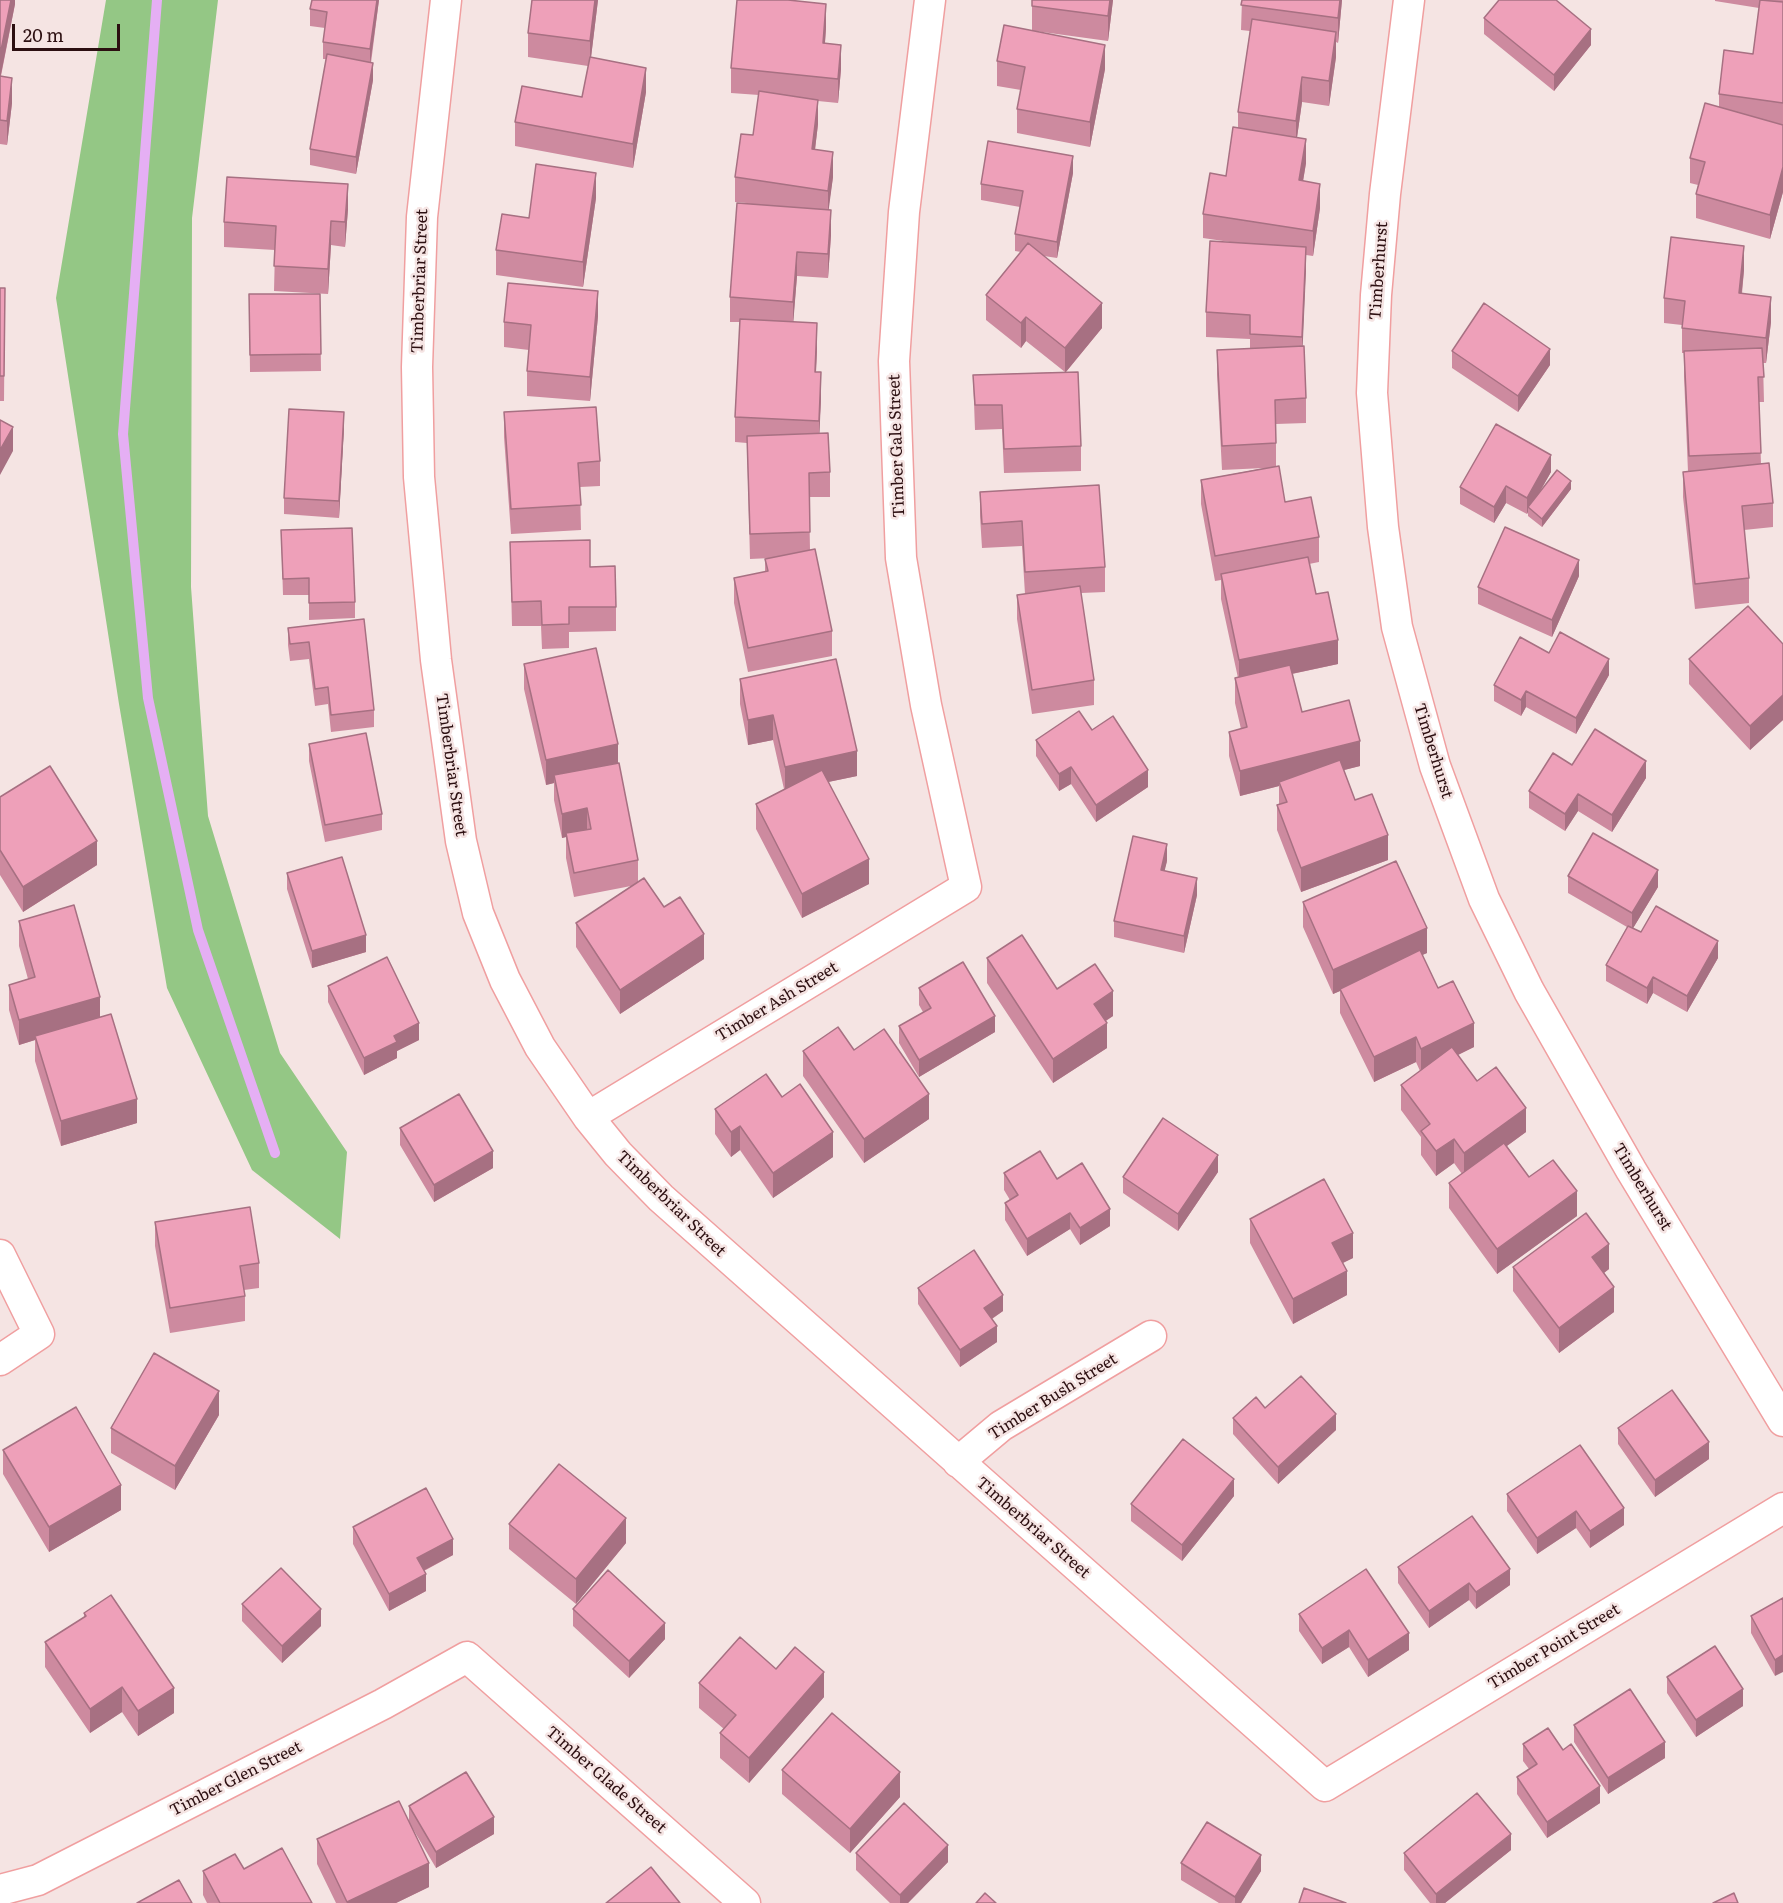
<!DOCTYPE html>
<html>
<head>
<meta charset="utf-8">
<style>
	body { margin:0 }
	#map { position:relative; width:1783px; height:1903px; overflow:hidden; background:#f5e4e3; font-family:Literata,serif }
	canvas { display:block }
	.scale { position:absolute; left:12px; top:24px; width:108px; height:27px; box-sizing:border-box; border:3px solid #2c0f11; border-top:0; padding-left:8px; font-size:18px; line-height:21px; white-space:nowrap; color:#2c0f11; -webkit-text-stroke:4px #f5e4e3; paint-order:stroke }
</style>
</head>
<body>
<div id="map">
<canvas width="1783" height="1903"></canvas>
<div class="scale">20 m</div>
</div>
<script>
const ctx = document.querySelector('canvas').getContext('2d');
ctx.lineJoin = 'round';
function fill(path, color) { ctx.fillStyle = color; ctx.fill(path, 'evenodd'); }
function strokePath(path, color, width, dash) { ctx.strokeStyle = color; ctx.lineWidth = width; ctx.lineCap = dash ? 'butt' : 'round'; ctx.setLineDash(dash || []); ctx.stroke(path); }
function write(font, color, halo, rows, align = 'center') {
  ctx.font = font + ' Literata,serif'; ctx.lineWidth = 5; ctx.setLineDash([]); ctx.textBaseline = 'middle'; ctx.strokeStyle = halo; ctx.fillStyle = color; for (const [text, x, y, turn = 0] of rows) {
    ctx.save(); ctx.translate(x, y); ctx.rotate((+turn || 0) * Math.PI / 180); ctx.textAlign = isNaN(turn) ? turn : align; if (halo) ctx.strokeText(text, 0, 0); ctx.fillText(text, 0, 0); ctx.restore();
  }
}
const green = new Path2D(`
	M 106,0 L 218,0 L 192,218 L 191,587 L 208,816 L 280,1053 L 347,1152 L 340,1239 L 252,1170 L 167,988 L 119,704 L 56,298 Z`);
const stream = new Path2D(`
	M 157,0 L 123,434 L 148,698 L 198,930 L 275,1153`);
const minor = new Path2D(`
	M 446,0 L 422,217 L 417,367 L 419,477 L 436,660 L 461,841 L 478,913 L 505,980 L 540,1047 L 588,1117 L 618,1154 L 661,1198 L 1325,1786 L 1783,1508
	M 1409,0 L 1385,194 L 1376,295 L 1372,393 L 1383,527 L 1397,627 L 1435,766 L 1484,899 L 1529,991 L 1631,1170 L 1783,1421
	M 588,1117 L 966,887 L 926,705 L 901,558 L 894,361 L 904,212 L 930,0
	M 0,1255 L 39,1334 L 0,1360
	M 958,1462 L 1001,1426 L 1151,1336
	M 0,1890 L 38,1880 L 383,1704 L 467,1657 L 745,1903`);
const wall = new Path2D(`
	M 0,0 L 15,0 L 15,4 L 1,76 L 12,103 L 7,145 L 0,144 Z
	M 312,0 L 379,0 L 371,63 L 373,80 L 356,174 L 310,165 L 310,149 L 326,59 L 323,59 L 323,42 L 325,28 L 310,26 L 310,9 Z
	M 532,0 L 598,0 L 591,57 L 646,92 L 633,168 L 515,146 L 515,122 L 582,97 L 588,66 L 528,57 L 528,33 Z
	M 1032,0 L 1113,0 L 1108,41 L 1035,31 L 1105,69 L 1090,147 L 1017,133 L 1017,109 L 1021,90 L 997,86 L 997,61 L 1032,31 Z
	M 1242,0 L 1342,0 L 1338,43 L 1336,42 L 1336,57 L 1329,106 L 1302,102 L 1297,137 L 1306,163 L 1303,181 L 1320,208 L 1313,256 L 1306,255 L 1302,346 L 1306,398 L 1306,423 L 1276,424 L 1276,466 L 1285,502 L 1319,537 L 1319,562 L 1309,564 L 1316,594 L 1338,664 L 1292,674 L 1302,712 L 1360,766 L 1344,770 L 1355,800 L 1388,860 L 1301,892 L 1277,830 L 1277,805 L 1279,805 L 1279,786 L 1240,796 L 1229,756 L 1229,732 L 1241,729 L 1235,703 L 1235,678 L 1238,678 L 1221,599 L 1221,580 L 1215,581 L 1201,504 L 1201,480 L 1264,468 L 1222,470 L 1217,375 L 1217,350 L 1250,349 L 1250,339 L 1206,337 L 1206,312 L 1230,242 L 1203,238 L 1203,214 L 1226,176 L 1238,128 L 1238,112 L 1250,31 L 1241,30 Z
	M 1715,0 L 1783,0 L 1783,192 L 1770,239 L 1696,218 L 1696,194 L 1698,185 L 1690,183 L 1690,158 L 1719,107 L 1719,94 L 1753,54 L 1759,8 L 1715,1 Z
	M 1484,18 L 1591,45 L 1554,91 L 1484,34 Z
	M 826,28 L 825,43 L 841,69 L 838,103 L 818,101 L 818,124 L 815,150 L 833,177 L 828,210 L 831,235 L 828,278 L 797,276 L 793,322 L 817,347 L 816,372 L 821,397 L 819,434 L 830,472 L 830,497 L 809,497 L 810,550 L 832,631 L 832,656 L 748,672 L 734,603 L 734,578 L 765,572 L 765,559 L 771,558 L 750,559 L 747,443 L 735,442 L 735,417 L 740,322 L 730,322 L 730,297 L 747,203 L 735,202 L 735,177 L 753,135 L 759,95 L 731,93 L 731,68 Z
	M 1073,173 L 1057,258 L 1044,256 L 1102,328 L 1066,372 L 1081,446 L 1081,471 L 1004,473 L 1002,429 L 975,430 L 973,375 L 1065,372 L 1026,341 L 1021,348 L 986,320 L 986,295 L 1021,252 L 1015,251 L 1015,234 L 1020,207 L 981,200 L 981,184 Z
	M 596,198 L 583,287 L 496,275 L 496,250 Z
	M 348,209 L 345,247 L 331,245 L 328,294 L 274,291 L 275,250 L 224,247 L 224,222 Z
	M 1744,270 L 1742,294 L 1771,322 L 1766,363 L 1763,363 L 1764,402 L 1759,402 L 1761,464 L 1773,503 L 1773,527 L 1744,530 L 1749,578 L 1749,603 L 1695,609 L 1683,497 L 1683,472 L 1688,472 L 1684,376 L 1684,353 L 1682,353 L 1682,325 L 1664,323 L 1664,298 Z
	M 0,288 L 5,288 L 4,401 L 0,401 Z
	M 249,294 L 320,294 L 321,371 L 250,372 Z
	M 598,316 L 590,401 L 527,396 L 527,371 L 529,350 L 504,347 L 504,322 Z
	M 1452,351 L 1550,365 L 1518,412 L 1452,368 Z
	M 504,412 L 600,461 L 600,486 L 580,487 L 581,530 L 511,534 L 504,437 Z
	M 344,428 L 339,518 L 284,514 L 284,498 Z
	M 1551,472 L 1539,493 L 1571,489 L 1542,527 L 1528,516 L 1528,512 L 1527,514 L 1506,503 L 1494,523 L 1460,504 L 1460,487 Z
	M 980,492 L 1105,567 L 1105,592 L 1081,593 L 1094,680 L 1094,705 L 1032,714 L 1017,619 L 1017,595 L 1025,594 L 1022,546 L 982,548 L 980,516 Z
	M 281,530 L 355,602 L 355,618 L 309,620 L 309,595 L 283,595 Z
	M 510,542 L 590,567 L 616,607 L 616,631 L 569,632 L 569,648 L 542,649 L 541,626 L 512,626 Z
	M 1579,576 L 1552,637 L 1478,604 L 1478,587 Z
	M 364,619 L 374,710 L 374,727 L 331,732 L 328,704 L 315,706 L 309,659 L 290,661 L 288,645 L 288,628 Z
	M 1783,644 L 1783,720 L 1750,750 L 1689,684 L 1689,659 Z
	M 1549,653 L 1609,675 L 1576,734 L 1526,707 L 1521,716 L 1494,701 L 1494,685 Z
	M 524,664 L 618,763 L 638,860 L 638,882 L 664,907 L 704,959 L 620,1014 L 576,947 L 576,923 L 631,886 L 574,897 L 566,858 L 566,837 L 562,838 L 554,800 L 554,783 L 546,785 L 524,689 Z
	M 740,679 L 857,776 L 828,782 L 869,884 L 802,918 L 756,829 L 756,804 L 784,789 L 773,740 L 748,745 L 740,704 Z
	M 1092,730 L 1148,787 L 1096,822 L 1071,784 L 1059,791 L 1036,756 L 1036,740 Z
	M 309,744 L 382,814 L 382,830 L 325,842 L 309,761 Z
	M 1572,765 L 1646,778 L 1612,832 L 1578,811 L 1565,831 L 1529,808 L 1529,791 Z
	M 0,797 L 97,865 L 23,912 L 0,875 Z
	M 1167,861 L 1164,871 L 1197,895 L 1184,953 L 1114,937 L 1114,921 Z
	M 287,873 L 366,952 L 312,968 L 287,889 Z
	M 1568,876 L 1658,887 L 1633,928 L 1641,932 L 1718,958 L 1687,1012 L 1653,993 L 1647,1004 L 1606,981 L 1606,965 L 1627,927 L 1568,893 Z
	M 1303,902 L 1427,953 L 1422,955 L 1438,988 L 1474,1047 L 1458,1055 L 1477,1081 L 1526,1132 L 1507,1146 L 1529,1177 L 1577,1216 L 1497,1274 L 1449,1208 L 1449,1183 L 1462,1174 L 1454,1163 L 1436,1176 L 1421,1155 L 1421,1137 L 1401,1110 L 1401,1085 L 1420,1071 L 1416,1062 L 1374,1082 L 1340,1013 L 1340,991 L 1333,994 L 1303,927 Z
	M 19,921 L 100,1017 L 137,1123 L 61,1146 L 35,1061 L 35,1040 L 19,1045 L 9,1010 L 9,985 L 28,979 L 19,946 Z
	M 987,958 L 1057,989 L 1113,1016 L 1106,1021 L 1107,1048 L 1053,1083 L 987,983 Z
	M 328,986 L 419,1040 L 397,1051 L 397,1058 L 364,1075 L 328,1002 Z
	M 919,988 L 995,1032 L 919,1077 L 899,1043 L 899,1026 L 923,1012 L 919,1005 Z
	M 854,1050 L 929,1119 L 864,1163 L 803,1076 L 803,1051 Z
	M 782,1097 L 833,1157 L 773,1198 L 740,1150 L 731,1157 L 715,1134 L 715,1109 Z
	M 400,1128 L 493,1168 L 434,1202 L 400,1145 Z
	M 1218,1172 L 1178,1231 L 1123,1193 L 1123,1177 Z
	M 1004,1173 L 1057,1179 L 1110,1226 L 1080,1245 L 1070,1229 L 1027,1256 L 1005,1220 L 1005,1203 L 1010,1200 L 1004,1190 Z
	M 1250,1219 L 1353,1258 L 1343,1263 L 1347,1295 L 1293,1324 L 1250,1243 Z
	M 155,1222 L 259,1263 L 259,1288 L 244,1290 L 245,1296 L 245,1321 L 170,1333 L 155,1246 Z
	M 1513,1267 L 1609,1269 L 1604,1273 L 1614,1312 L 1559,1353 L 1513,1291 Z
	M 918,1288 L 1003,1311 L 992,1319 L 997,1342 L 960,1367 L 918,1304 Z
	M 219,1415 L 175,1490 L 111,1453 L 111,1428 Z
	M 1233,1418 L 1336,1430 L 1278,1484 L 1233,1434 Z
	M 1618,1428 L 1709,1459 L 1655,1497 L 1618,1444 Z
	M 1580,1445 L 1624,1525 L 1590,1548 L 1576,1528 L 1537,1554 L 1507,1511 L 1507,1494 Z
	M 3,1450 L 121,1510 L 49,1552 L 3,1474 Z
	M 1234,1496 L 1182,1561 L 1131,1521 L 1131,1504 Z
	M 509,1524 L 626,1543 L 576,1604 L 509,1549 Z
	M 353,1527 L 453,1555 L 424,1571 L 426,1591 L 389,1611 L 353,1544 Z
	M 1398,1567 L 1510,1585 L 1476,1609 L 1469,1600 L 1429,1628 L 1398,1583 Z
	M 1783,1598 L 1775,1676 L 1751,1633 L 1751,1616 Z
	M 242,1604 L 321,1626 L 282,1663 L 242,1621 Z
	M 573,1609 L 665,1639 L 629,1678 L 573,1626 Z
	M 84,1613 L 174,1713 L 138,1736 L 122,1712 L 90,1733 L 45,1667 L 45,1642 L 84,1617 Z
	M 1299,1614 L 1409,1650 L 1368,1677 L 1349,1647 L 1322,1664 L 1299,1631 Z
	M 776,1669 L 824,1697 L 749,1783 L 720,1758 L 720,1733 L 724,1729 L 699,1708 L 699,1683 Z
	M 1667,1677 L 1743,1706 L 1696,1737 L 1667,1693 Z
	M 1574,1725 L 1665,1758 L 1608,1794 L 1574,1742 Z
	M 1523,1744 L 1600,1803 L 1547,1838 L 1517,1794 L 1517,1777 L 1529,1769 L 1523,1761 Z
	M 782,1770 L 900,1797 L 850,1853 L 782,1794 Z
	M 409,1806 L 494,1834 L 436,1868 L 410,1824 L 429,1887 L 396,1903 L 336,1903 L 317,1864 L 317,1839 L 409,1822 Z
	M 1511,1850 L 1445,1903 L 1430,1903 L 1404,1870 L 1404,1853 Z
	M 856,1853 L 948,1862 L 908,1903 L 890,1903 L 856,1870 Z
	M 1181,1863 L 1261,1871 L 1241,1903 L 1219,1903 L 1181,1880 Z
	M 244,1869 L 312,1903 L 207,1903 L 203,1895 L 203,1871 Z`);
const shadedWall = new Path2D(`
	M 11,0 L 15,0 L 15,4 L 0,79 L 0,55 Z
	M 377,0 L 379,0 L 370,65 L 370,49 Z
	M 595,0 L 598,0 L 590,66 L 590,41 Z
	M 1110,0 L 1113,0 L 1108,41 L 1108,16 Z
	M 1340,0 L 1342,0 L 1338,43 L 1338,18 Z
	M 826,4 L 826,28 L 823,68 L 823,43 Z
	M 1591,29 L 1591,45 L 1554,91 L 1554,75 Z
	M 1336,32 L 1336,57 L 1329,106 L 1329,81 Z
	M 841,45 L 841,69 L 838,103 L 838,79 Z
	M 1105,45 L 1105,69 L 1090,147 L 1090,122 Z
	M 373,63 L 373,80 L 356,174 L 356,157 Z
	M 646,68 L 646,92 L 633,168 L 633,144 Z
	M 1302,77 L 1302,102 L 1296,145 L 1296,121 Z
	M 12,78 L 12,103 L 7,145 L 7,121 Z
	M 818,100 L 818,124 L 812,174 L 812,149 Z
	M 1306,139 L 1306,163 L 1299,205 L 1299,180 Z
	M 833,152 L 833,177 L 828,215 L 828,191 Z
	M 1073,156 L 1073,173 L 1057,258 L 1057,242 Z
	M 1783,167 L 1783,192 L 1770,239 L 1770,215 Z
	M 596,173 L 596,198 L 583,287 L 583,262 Z
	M 348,184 L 348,209 L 345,247 L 345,222 Z
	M 1320,184 L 1320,208 L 1313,256 L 1313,231 Z
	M 831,210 L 831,235 L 828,278 L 828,254 Z
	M 331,221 L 331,245 L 328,294 L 328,269 Z
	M 1744,246 L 1744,270 L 1739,318 L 1739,293 Z
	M 1306,247 L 1306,271 L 1302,362 L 1302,337 Z
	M 797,252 L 797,276 L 793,326 L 793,302 Z
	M 598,291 L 598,316 L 590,401 L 590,377 Z
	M 1771,297 L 1771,322 L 1766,363 L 1766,338 Z
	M 1102,303 L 1102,328 L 1065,373 L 1065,348 Z
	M 1026,317 L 1026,341 L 1021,348 L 1021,323 Z
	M 817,323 L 817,347 L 815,396 L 815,372 Z
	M 1550,349 L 1550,365 L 1518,412 L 1518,396 Z
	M 821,372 L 821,397 L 819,446 L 819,421 Z
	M 344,412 L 344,428 L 339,518 L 339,501 Z
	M 13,427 L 13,451 L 0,475 L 0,450 Z
	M 1551,455 L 1551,472 L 1530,509 L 1528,507 L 1528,512 L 1527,514 L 1527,498 Z
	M 1571,481 L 1571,489 L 1542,527 L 1542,519 Z
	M 1506,486 L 1506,503 L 1494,523 L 1494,507 Z
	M 1579,560 L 1579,576 L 1552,637 L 1552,620 Z
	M 1338,640 L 1338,664 L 1239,685 L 1239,660 Z
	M 1609,659 L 1609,675 L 1576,734 L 1576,718 Z
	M 1526,691 L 1526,707 L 1521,716 L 1521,700 Z
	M 1783,695 L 1783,720 L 1750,750 L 1750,726 Z
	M 773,715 L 773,740 L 748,745 L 748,720 Z
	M 1360,741 L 1360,766 L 1281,786 L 1279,782 L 1279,786 L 1240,796 L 1240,771 Z
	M 618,744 L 618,768 L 554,775 L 554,783 L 546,785 L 546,760 Z
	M 857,751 L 857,776 L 785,791 L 785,767 Z
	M 1646,761 L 1646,778 L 1612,832 L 1612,815 Z
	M 1071,767 L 1071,784 L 1059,791 L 1059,774 Z
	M 1148,770 L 1148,787 L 1096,822 L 1096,805 Z
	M 1578,794 L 1578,811 L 1565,831 L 1565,814 Z
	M 587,808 L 587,833 L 566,833 L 566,837 L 562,838 L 562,814 Z
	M 1388,835 L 1388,860 L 1301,892 L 1301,868 Z
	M 97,841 L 97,865 L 23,912 L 23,887 Z
	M 1167,844 L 1167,861 L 1161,886 L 1161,870 Z
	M 869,859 L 869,884 L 802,918 L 802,894 Z
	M 1658,870 L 1658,887 L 1632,930 L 1632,913 Z
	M 1197,878 L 1197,895 L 1184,953 L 1184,936 Z
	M 1427,928 L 1427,953 L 1341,991 L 1340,989 L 1340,991 L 1333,994 L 1333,970 Z
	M 704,934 L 704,959 L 620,1014 L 620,990 Z
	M 366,935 L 366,952 L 312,968 L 312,951 Z
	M 1718,941 L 1718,958 L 1687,1012 L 1687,996 Z
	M 1653,977 L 1653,993 L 1647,1004 L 1647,988 Z
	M 1113,991 L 1113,1016 L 1094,1028 L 1094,1004 Z
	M 100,997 L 100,1022 L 35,1036 L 35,1040 L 19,1045 L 19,1020 Z
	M 995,1016 L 995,1032 L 919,1077 L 919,1060 Z
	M 419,1023 L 419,1040 L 397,1051 L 397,1058 L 364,1075 L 364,1058 L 394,1036 Z
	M 1107,1023 L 1107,1048 L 1053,1083 L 1053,1059 Z
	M 1474,1023 L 1474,1047 L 1421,1073 L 1421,1049 Z
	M 1416,1037 L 1416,1062 L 1374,1082 L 1374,1057 Z
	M 929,1094 L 929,1119 L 864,1163 L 864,1139 Z
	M 137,1099 L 137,1123 L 61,1146 L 61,1121 Z
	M 1526,1108 L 1526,1132 L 1464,1177 L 1464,1153 Z
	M 740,1126 L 740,1150 L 731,1157 L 731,1132 Z
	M 833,1132 L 833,1157 L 773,1198 L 773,1173 Z
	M 1454,1139 L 1454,1163 L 1436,1176 L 1436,1151 Z
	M 493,1151 L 493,1168 L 434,1202 L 434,1185 Z
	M 1218,1155 L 1218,1172 L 1178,1231 L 1178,1214 Z
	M 1577,1191 L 1577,1216 L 1497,1274 L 1497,1249 Z
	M 1110,1209 L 1110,1226 L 1080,1245 L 1080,1228 Z
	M 1070,1213 L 1070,1229 L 1027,1256 L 1027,1239 Z
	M 1353,1233 L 1353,1258 L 1332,1268 L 1332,1243 Z
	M 1609,1244 L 1609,1269 L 1592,1282 L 1592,1257 Z
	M 1347,1271 L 1347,1295 L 1293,1324 L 1293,1299 Z
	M 1614,1287 L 1614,1312 L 1559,1353 L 1559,1328 Z
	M 1003,1295 L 1003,1311 L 984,1324 L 984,1308 Z
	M 997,1326 L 997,1342 L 960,1367 L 960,1350 Z
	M 219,1391 L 219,1415 L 175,1490 L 175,1466 Z
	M 1336,1414 L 1336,1430 L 1278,1484 L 1278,1467 Z
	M 1709,1442 L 1709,1459 L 1655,1497 L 1655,1480 Z
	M 1234,1479 L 1234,1496 L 1182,1561 L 1182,1545 Z
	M 121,1485 L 121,1510 L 49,1552 L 49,1527 Z
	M 1624,1508 L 1624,1525 L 1590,1548 L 1590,1531 Z
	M 1576,1511 L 1576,1528 L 1537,1554 L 1537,1538 Z
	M 626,1518 L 626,1543 L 576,1604 L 576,1579 Z
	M 453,1539 L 453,1555 L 417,1574 L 417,1558 Z
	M 1510,1569 L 1510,1585 L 1476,1609 L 1476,1592 Z
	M 426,1574 L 426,1591 L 389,1611 L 389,1594 Z
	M 1469,1583 L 1469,1600 L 1429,1628 L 1429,1611 Z
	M 321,1609 L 321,1626 L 282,1663 L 282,1646 Z
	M 665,1623 L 665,1639 L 629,1678 L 629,1661 Z
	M 1349,1630 L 1349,1647 L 1322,1664 L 1322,1648 Z
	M 1409,1633 L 1409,1650 L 1368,1677 L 1368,1660 Z
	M 1783,1655 L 1783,1672 L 1775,1676 L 1775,1660 Z
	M 824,1672 L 824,1697 L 749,1783 L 749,1758 Z
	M 122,1687 L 122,1712 L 90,1733 L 90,1709 Z
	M 174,1688 L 174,1713 L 138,1736 L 138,1711 Z
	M 1743,1689 L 1743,1706 L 1696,1737 L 1696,1720 Z
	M 1665,1742 L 1665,1758 L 1608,1794 L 1608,1778 Z
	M 900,1772 L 900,1797 L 850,1853 L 850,1829 Z
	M 1600,1786 L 1600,1803 L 1547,1838 L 1547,1822 Z
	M 494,1817 L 494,1834 L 436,1868 L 436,1852 Z
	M 1511,1834 L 1511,1850 L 1445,1903 L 1436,1903 L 1436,1894 Z
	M 948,1845 L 948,1862 L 908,1903 L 900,1903 L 900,1895 Z
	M 1261,1855 L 1261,1871 L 1241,1903 L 1235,1903 L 1235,1897 Z
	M 429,1863 L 429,1887 L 396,1903 L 347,1903 L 347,1902 Z`);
const building = new Path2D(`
	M 0,0 L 11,0 L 0,55 Z
	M 312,0 L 377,0 L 370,49 L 323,42 L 327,12 L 310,9 Z
	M 532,0 L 595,0 L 590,41 L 528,33 Z
	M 737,0 L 788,0 L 826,4 L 823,43 L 841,45 L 838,79 L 731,68 Z
	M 1032,0 L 1110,0 L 1108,16 L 1032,6 Z
	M 1242,0 L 1340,0 L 1338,18 L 1241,5 Z
	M 1499,0 L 1556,0 L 1591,29 L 1554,75 L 1484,18 Z
	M 1760,0 L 1783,2 L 1783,103 L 1719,94 L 1724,50 L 1753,54 Z
	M 1252,19 L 1336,32 L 1329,81 L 1302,77 L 1296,121 L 1238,112 Z
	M 1004,25 L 1105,45 L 1090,122 L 1017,109 L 1025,67 L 997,61 Z
	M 327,54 L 373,63 L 356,157 L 310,149 Z
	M 590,57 L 646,68 L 633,144 L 515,122 L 522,86 L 582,97 Z
	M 0,76 L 12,78 L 7,121 L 0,120 Z
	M 759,91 L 818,100 L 812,149 L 833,152 L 828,191 L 735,177 L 741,134 L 753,135 Z
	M 1705,103 L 1783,125 L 1783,167 L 1770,215 L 1696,194 L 1705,162 L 1690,158 Z
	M 1233,127 L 1306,139 L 1299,180 L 1320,184 L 1313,231 L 1203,214 L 1210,173 L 1226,176 Z
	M 988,141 L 1073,156 L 1057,242 L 1015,234 L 1023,191 L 981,184 Z
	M 536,164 L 596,173 L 583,262 L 496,250 L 502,214 L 529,218 Z
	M 227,177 L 348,184 L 345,222 L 331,221 L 328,269 L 274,266 L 276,226 L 224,222 Z
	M 737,203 L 831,210 L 828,254 L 797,252 L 793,302 L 730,297 Z
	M 1671,237 L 1744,246 L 1739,293 L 1771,297 L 1766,338 L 1682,328 L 1685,301 L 1664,298 Z
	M 1210,241 L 1306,247 L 1302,337 L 1250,334 L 1250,315 L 1206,312 Z
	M 1028,243 L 1102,303 L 1065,348 L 1026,317 L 1021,323 L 986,295 Z
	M 508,283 L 598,291 L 590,377 L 527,371 L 531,325 L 504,322 Z
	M 0,288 L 5,288 L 4,376 L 0,376 Z
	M 249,294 L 320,294 L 321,354 L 250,355 Z
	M 1484,303 L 1550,349 L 1518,396 L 1452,351 Z
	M 740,319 L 817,323 L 815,372 L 821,372 L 819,421 L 735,417 Z
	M 1304,346 L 1306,398 L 1275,400 L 1276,443 L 1222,446 L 1217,350 Z
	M 1762,348 L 1764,377 L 1758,377 L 1761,453 L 1689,456 L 1684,351 Z
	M 1078,372 L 1081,446 L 1004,449 L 1002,405 L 975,405 L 973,375 Z
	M 596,407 L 600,461 L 578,463 L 581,505 L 511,509 L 504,412 Z
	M 289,409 L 344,412 L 339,501 L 284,498 Z
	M 0,420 L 13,427 L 0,450 Z
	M 1496,424 L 1551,455 L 1527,498 L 1506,486 L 1494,507 L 1460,487 Z
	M 828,433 L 830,472 L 809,473 L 810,532 L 750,534 L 747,436 Z
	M 1769,463 L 1773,503 L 1742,506 L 1749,578 L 1695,584 L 1683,472 Z
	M 1279,466 L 1285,502 L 1311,497 L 1319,537 L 1215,556 L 1201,480 Z
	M 1557,470 L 1571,481 L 1542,519 L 1528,507 Z
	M 1099,485 L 1105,567 L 1025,572 L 1022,521 L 982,524 L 980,492 Z
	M 1505,527 L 1579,560 L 1552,620 L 1478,587 Z
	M 352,528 L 355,602 L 309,603 L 309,578 L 283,579 L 281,530 Z
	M 590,540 L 590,567 L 615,566 L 616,607 L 569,607 L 569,624 L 542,625 L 541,601 L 512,602 L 510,542 Z
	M 815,549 L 832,631 L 748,648 L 734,578 L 768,571 L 765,559 Z
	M 1308,557 L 1316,594 L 1328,592 L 1338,640 L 1239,660 L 1221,574 Z
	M 1080,586 L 1094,680 L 1032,690 L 1017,595 Z
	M 1748,606 L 1783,644 L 1783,695 L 1750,726 L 1689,659 Z
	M 364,619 L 374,710 L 331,715 L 328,687 L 315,689 L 309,642 L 290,644 L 288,628 Z
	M 1560,632 L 1609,659 L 1576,718 L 1526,691 L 1521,700 L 1494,685 L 1520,637 L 1549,653 Z
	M 596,648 L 618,744 L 546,760 L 524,664 Z
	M 836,659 L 857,751 L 785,767 L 773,715 L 748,720 L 740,679 Z
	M 1290,665 L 1302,712 L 1349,700 L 1360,741 L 1240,771 L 1229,732 L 1247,727 L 1235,678 Z
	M 1079,711 L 1092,730 L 1113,716 L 1148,770 L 1096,805 L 1071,767 L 1059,774 L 1036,740 Z
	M 1595,729 L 1646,761 L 1612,815 L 1578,794 L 1565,814 L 1529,791 L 1553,753 L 1572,765 Z
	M 366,733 L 382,814 L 325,825 L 309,744 Z
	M 1340,760 L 1355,800 L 1372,794 L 1388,835 L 1301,868 L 1277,805 L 1287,802 L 1279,782 Z
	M 619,763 L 638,860 L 574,873 L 566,833 L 591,829 L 587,808 L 562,814 L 554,775 Z
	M 50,766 L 97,841 L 23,887 L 0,850 L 0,797 Z
	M 822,770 L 869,859 L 802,894 L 756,804 Z
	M 1593,833 L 1658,870 L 1632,913 L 1568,876 Z
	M 1133,836 L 1167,844 L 1161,870 L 1197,878 L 1184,936 L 1114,921 Z
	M 342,857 L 366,935 L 312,951 L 287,873 Z
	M 1396,861 L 1427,928 L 1333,970 L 1303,902 Z
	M 644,878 L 664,907 L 680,897 L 704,934 L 620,990 L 576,923 Z
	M 74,905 L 100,997 L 19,1020 L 9,985 L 35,977 L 19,921 Z
	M 1656,906 L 1718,941 L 1687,996 L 1653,977 L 1647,988 L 1606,965 L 1628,926 L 1641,932 Z
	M 1022,935 L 1057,989 L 1095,964 L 1113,991 L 1094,1004 L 1107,1023 L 1053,1059 L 987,958 Z
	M 1420,950 L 1438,988 L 1453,981 L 1474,1023 L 1421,1049 L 1416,1037 L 1374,1057 L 1340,989 Z
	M 387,957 L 419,1023 L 394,1036 L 397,1042 L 364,1058 L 328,986 Z
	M 963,962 L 995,1016 L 919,1060 L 899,1026 L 931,1008 L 919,988 Z
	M 111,1014 L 137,1099 L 61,1121 L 35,1036 Z
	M 838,1027 L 854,1050 L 884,1029 L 929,1094 L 864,1139 L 803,1051 Z
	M 1452,1047 L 1477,1081 L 1496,1067 L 1526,1108 L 1464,1153 L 1454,1139 L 1436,1151 L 1421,1131 L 1430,1124 L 1401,1085 Z
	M 766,1074 L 782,1097 L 800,1084 L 833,1132 L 773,1173 L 740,1126 L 731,1132 L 715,1109 Z
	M 459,1094 L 493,1151 L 434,1185 L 400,1128 Z
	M 1163,1118 L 1218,1155 L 1178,1214 L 1123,1177 Z
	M 1504,1143 L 1529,1177 L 1553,1160 L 1577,1191 L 1497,1249 L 1449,1183 Z
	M 1040,1151 L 1057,1179 L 1082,1163 L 1110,1209 L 1080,1228 L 1070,1213 L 1027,1239 L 1005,1203 L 1018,1195 L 1004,1173 Z
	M 1324,1179 L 1353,1233 L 1332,1243 L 1347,1271 L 1293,1299 L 1250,1219 Z
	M 250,1207 L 259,1263 L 240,1266 L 245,1296 L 170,1308 L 155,1222 Z
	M 1586,1213 L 1609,1244 L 1592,1257 L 1614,1287 L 1559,1328 L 1513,1267 Z
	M 974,1250 L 1003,1295 L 984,1308 L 997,1326 L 960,1350 L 918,1288 Z
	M 154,1353 L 219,1391 L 175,1466 L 111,1428 Z
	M 1301,1376 L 1336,1414 L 1278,1467 L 1233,1418 L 1256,1397 L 1265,1408 Z
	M 1672,1390 L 1709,1442 L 1655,1480 L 1618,1428 Z
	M 76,1407 L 121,1485 L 49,1527 L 3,1450 Z
	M 1183,1439 L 1234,1479 L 1182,1545 L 1131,1504 Z
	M 1580,1445 L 1624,1508 L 1590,1531 L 1576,1511 L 1537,1538 L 1507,1494 Z
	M 559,1464 L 626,1518 L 576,1579 L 509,1524 Z
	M 426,1488 L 453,1539 L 417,1558 L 426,1574 L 389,1594 L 353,1527 Z
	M 1472,1516 L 1510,1569 L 1476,1592 L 1469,1583 L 1429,1611 L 1398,1567 Z
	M 281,1568 L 321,1609 L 282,1646 L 242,1604 Z
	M 1366,1569 L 1409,1633 L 1368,1660 L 1349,1630 L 1322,1648 L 1299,1614 Z
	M 608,1570 L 665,1623 L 629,1661 L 573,1609 Z
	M 111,1595 L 174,1688 L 138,1711 L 122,1687 L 90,1709 L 45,1642 L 86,1616 L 84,1613 Z
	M 1783,1598 L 1783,1655 L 1775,1660 L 1751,1616 Z
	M 740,1637 L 776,1669 L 795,1647 L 824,1672 L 749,1758 L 720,1733 L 736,1715 L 699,1683 Z
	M 1715,1646 L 1743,1689 L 1696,1720 L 1667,1677 Z
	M 1630,1689 L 1665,1742 L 1608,1778 L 1574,1725 Z
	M 832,1713 L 900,1772 L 850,1829 L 782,1770 Z
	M 1548,1728 L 1563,1750 L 1571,1744 L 1600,1786 L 1547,1822 L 1517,1777 L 1537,1764 L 1523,1744 Z
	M 466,1772 L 494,1817 L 436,1852 L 409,1806 Z
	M 1477,1793 L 1511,1834 L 1436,1894 L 1404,1853 Z
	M 399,1801 L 429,1863 L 347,1902 L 317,1839 Z
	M 904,1803 L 948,1845 L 900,1895 L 856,1853 Z
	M 1207,1822 L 1261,1855 L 1235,1897 L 1181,1863 Z
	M 282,1848 L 312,1903 L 220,1903 L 203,1871 L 235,1854 L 244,1869 Z
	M 651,1867 L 680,1903 L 606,1903 Z
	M 179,1880 L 192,1903 L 137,1903 Z
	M 1304,1888 L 1346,1903 L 1299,1903 Z
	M 985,1893 L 996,1903 L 976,1903 Z
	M 1734,1893 L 1738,1903 L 1713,1903 Z`);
const streetNames = [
	["Timberhurst",1379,271,-86],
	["Timberbriar Street",420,281,-88],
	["Timber Gale Street",897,446,-92],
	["Timberhurst",1433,751,73],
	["Timberbriar Street",451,765,82],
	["Timber Ash Street",777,1002,-31],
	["Timberhurst",1642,1187,59],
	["Timberbriar Street",671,1204,44],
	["Timber Bush Street",1053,1397,-32],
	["Timberbriar Street",1033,1528,41],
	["Timber Point Street",1554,1647,-31],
	["Timber Glen Street",236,1779,-27],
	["Timber Glade Street",606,1780,41]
];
fill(green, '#94c785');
strokePath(stream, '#e5aff4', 10);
strokePath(minor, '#f09fa0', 33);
strokePath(minor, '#fff', 30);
fill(wall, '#cd8a9f');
fill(shadedWall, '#a77082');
fill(building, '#eea0b9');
strokePath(building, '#a77082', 1.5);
write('16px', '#2c0f11', '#f5e4e3', streetNames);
</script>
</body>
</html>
